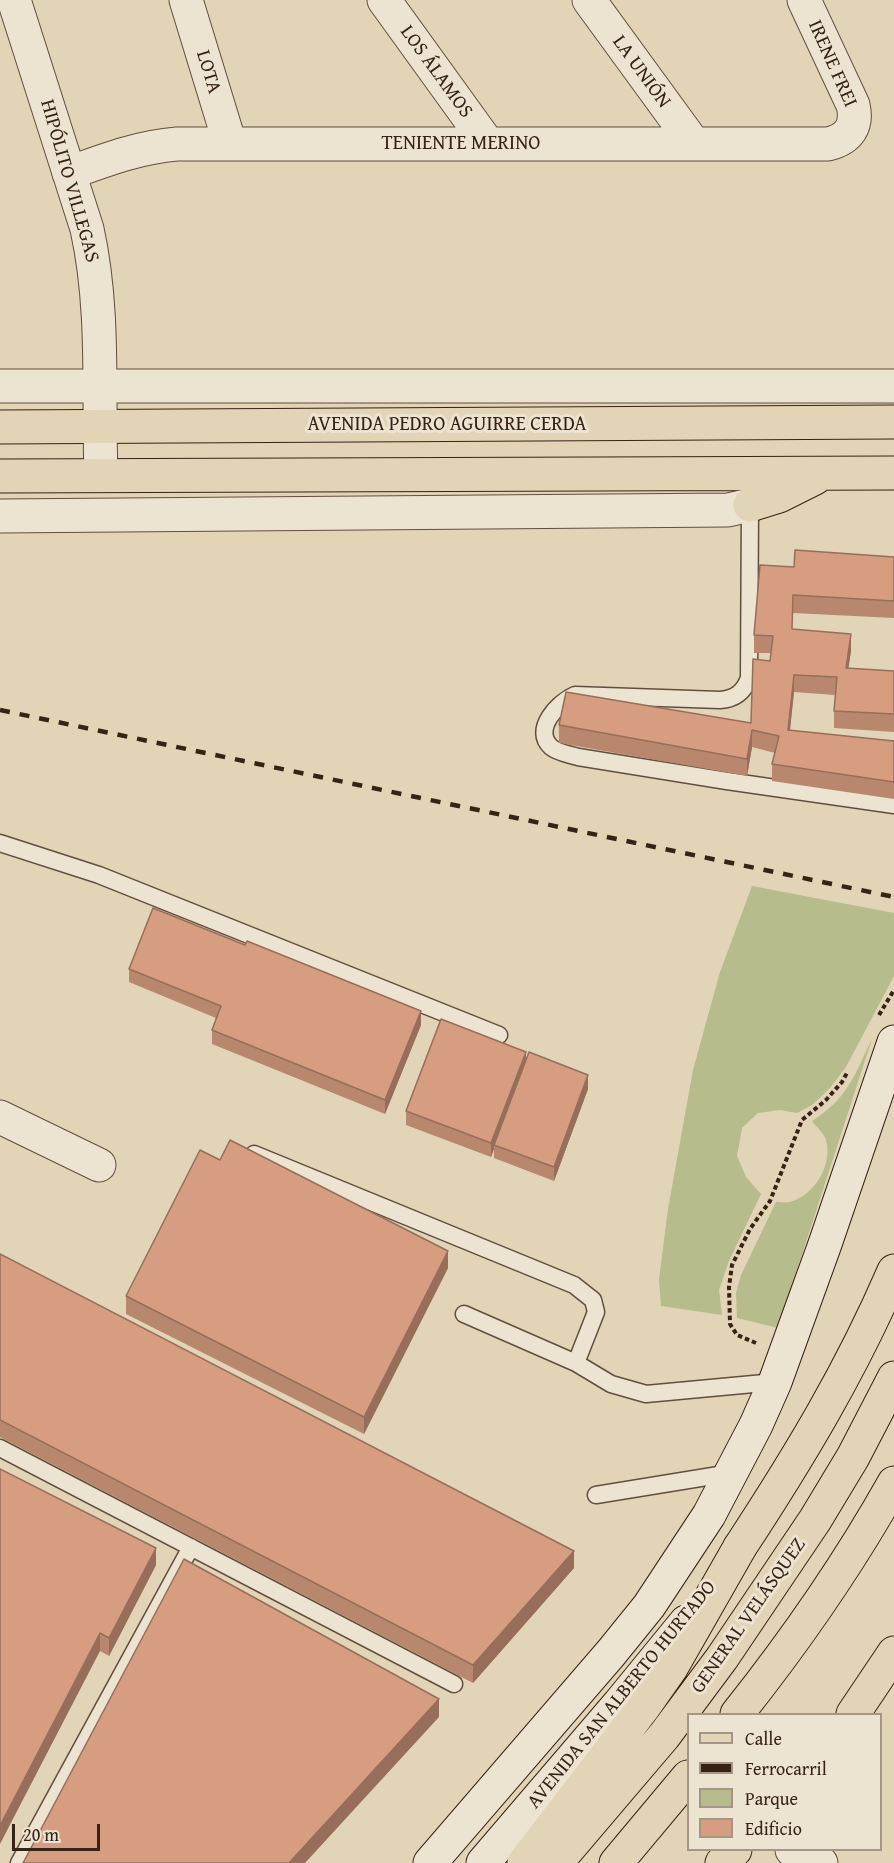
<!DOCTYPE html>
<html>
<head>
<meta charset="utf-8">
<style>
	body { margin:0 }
	#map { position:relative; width:894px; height:1863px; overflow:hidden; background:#e1d4b7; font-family:"Gentium Book Plus",serif }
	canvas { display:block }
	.legend { position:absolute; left:687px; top:1713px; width:195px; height:138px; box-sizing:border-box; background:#ece3d0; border:2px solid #a49686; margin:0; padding:8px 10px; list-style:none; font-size:18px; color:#372216 }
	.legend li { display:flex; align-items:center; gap:12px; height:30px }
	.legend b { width:30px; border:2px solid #a49686 }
	.scale { position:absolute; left:12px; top:1824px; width:88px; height:27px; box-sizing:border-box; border:3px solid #372216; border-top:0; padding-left:8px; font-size:18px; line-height:21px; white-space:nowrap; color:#372216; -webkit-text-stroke:4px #ece3d0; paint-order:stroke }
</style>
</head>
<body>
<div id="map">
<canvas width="894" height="1863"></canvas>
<ul class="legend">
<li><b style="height:8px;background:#e1d4b7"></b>Calle</li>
<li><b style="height:8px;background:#372216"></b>Ferrocarril</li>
<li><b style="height:16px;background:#b6bc8c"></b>Parque</li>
<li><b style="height:16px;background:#d69d80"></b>Edificio</li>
</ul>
<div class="scale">20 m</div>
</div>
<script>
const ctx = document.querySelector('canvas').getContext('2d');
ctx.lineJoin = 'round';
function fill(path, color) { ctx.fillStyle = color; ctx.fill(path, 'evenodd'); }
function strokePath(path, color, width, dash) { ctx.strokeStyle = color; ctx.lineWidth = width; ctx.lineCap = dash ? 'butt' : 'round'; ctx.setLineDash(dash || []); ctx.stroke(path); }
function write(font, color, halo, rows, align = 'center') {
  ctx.font = font + ' "Gentium Book Plus",serif'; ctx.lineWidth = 6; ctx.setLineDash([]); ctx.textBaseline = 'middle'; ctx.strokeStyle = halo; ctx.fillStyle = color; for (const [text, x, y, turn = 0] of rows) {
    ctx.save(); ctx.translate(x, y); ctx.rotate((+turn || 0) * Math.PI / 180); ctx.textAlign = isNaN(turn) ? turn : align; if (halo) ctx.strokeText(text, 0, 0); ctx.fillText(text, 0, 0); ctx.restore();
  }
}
const green = new Path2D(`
	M 752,886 L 894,913 L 894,976 L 846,1067 L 830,1088 L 812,1105 L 797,1113 L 780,1110 L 758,1113 L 742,1128 L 737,1156 L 746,1177 L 761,1194 L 729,1261 L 719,1290 L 722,1315 L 661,1306 L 659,1279 L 668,1209 L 693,1070 L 720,972 Z
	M 872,1039 L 778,1328 L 737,1318 L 736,1293 L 741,1275 L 776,1202 C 780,1202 786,1203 790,1202 C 815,1195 833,1164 826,1140 C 825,1134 816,1127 812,1121 C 848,1098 854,1076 872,1039 Z`);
const path = new Path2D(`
	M 879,1015 L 894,990
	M 756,1343 L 737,1335 L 730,1324 L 729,1287 L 732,1265 L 750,1229 L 770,1201 L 802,1120 L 826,1100 L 842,1082 L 848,1071`);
const service = new Path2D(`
	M 750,505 L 749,678 C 744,692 735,699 720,700 L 575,695 C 558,702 532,730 551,747 C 558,753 569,754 578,757 L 727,781 L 894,805
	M 0,843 L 99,875 L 499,1035
	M 254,1154 L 574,1285 L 593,1300 L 596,1312 L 576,1363
	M 464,1314 L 576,1363 L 611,1384 L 646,1394 L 775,1382
	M 0,1448 L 454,1684
	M 596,1495 L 731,1473
	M 19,1863 L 191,1547`);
const minor = new Path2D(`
	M 186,0 L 230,144
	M 384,0 L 488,144
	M 589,0 L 694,144
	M 69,173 C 105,160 139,147 177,144 L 828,144 C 849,139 858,126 853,105 L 804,0
	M 0,386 L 894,386
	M 0,516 L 728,510 L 750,505
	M 0,1117 L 99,1165
	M 792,1850 L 821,1863`);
const tertiary = new Path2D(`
	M 14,0 L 87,229 C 105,310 98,393 101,475`);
const secondary = new Path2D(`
	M 430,1863 L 611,1653 L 649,1606 L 709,1515 L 756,1425 L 775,1382 L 825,1244 L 894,1042
	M 483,1863 L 619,1704 L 686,1622`);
const primary = new Path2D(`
	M 0,427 L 894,422
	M 0,476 L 894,473
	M 750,505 L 779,496 L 815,478
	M 740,1547 C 799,1457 851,1371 894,1271
	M 853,1714 L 894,1653
	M 722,1863 L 735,1850`);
const motorway = new Path2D(`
	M 737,1714 C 795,1641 848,1565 894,1483
	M 524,1863 L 643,1708 L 671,1668 L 740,1547
	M 556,1863 L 664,1736 L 722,1658 L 815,1520 L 853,1457 L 894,1378
	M 616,1863 L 688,1777`);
const rail = new Path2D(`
	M 0,710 L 894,897`);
const wall = new Path2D(`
	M 894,557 L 894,618 L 793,613 L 792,629 L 851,651 L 848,668 L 894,671 L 894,732 L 834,728 L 834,711 L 835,695 L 794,692 L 790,730 L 894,741 L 894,799 L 772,781 L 772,764 L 775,753 L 752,747 L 747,776 L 559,743 L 559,725 L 751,723 L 770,661 L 771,653 L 754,653 L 754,635 L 794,567 Z
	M 129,969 L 421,1025 L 385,1114 L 212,1044 L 212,1030 L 216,1018 L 129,982 Z
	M 526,1059 L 588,1089 L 554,1181 L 494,1158 L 494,1149 L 491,1157 L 406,1125 L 406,1111 Z
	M 0,1254 L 574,1568 L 473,1683 L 0,1437 Z
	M 448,1268 L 364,1434 L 126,1314 L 126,1296 Z
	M 0,1469 L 156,1565 L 109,1656 L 100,1651 Z`);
const shadedWall = new Path2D(`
	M 851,634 L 851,651 L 846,685 L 846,668 Z
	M 794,675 L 794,692 L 788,747 L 788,730 Z
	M 752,730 L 752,747 L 747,776 L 747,759 Z
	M 421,1011 L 421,1025 L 385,1114 L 385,1100 Z
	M 526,1052 L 526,1065 L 494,1145 L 494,1149 L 491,1157 L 491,1143 Z
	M 588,1075 L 588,1089 L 554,1181 L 554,1167 Z
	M 448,1251 L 448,1268 L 364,1434 L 364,1417 Z
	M 156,1548 L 156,1565 L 109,1656 L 109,1638 Z
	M 574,1551 L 574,1568 L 473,1683 L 473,1665 Z
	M 100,1633 L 100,1651 L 0,1844 L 0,1826 Z
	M 439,1699 L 439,1717 L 305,1863 L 289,1863 Z`);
const building = new Path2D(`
	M 795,550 L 894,557 L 894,601 L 793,595 L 792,629 L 851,634 L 846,668 L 894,671 L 894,714 L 834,711 L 837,677 L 794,675 L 788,730 L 894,741 L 894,782 L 772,764 L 779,736 L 752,730 L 747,759 L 559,725 L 566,692 L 751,723 L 753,659 L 770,661 L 773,636 L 754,635 L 760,565 L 794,567 Z
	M 153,908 L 245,945 L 247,941 L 421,1011 L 385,1100 L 212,1030 L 221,1006 L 129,969 Z
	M 441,1019 L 526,1052 L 491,1143 L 406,1111 Z
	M 529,1052 L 588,1075 L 554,1167 L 494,1145 Z
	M 230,1140 L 448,1251 L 364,1417 L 126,1296 L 200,1150 L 220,1160 Z
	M 0,1254 L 574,1551 L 473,1665 L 0,1420 Z
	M 0,1469 L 156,1548 L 109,1638 L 100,1633 L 0,1826 Z
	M 184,1559 L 439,1699 L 289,1863 L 23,1863 Z`);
const streetNames = [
	["IRENE FREI",832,64,66],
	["LOTA",208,72,73],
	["LOS ÁLAMOS",436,72,54],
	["LA UNIÓN",641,72,54],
	["TENIENTE MERINO",461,144],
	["HIPÓLITO VILLEGAS",69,181,74],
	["AVENIDA PEDRO AGUIRRE CERDA",447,425],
	["GENERAL VELÁSQUEZ",749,1616,-55],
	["AVENIDA SAN ALBERTO HURTADO",622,1695,-51]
];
fill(green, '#b6bc8c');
strokePath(service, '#624e3e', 19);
strokePath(minor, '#624e3e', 35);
strokePath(tertiary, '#624e3e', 35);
strokePath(secondary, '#372216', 35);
strokePath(primary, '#372216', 35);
strokePath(motorway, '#372216', 35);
strokePath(path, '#372216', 4, [4.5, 3]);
strokePath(service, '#ece3d0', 16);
strokePath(minor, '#ece3d0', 33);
strokePath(tertiary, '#ece3d0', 33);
strokePath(secondary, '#ece3d0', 33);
strokePath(primary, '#e1d4b7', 33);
strokePath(motorway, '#e1d4b7', 33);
strokePath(rail, '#372216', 4.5, [10, 10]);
fill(wall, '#b8876e');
fill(shadedWall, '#966e5a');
fill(building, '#d69d80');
strokePath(building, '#966e5a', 1.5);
write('20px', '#372216', '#ece3d0', streetNames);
</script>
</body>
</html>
